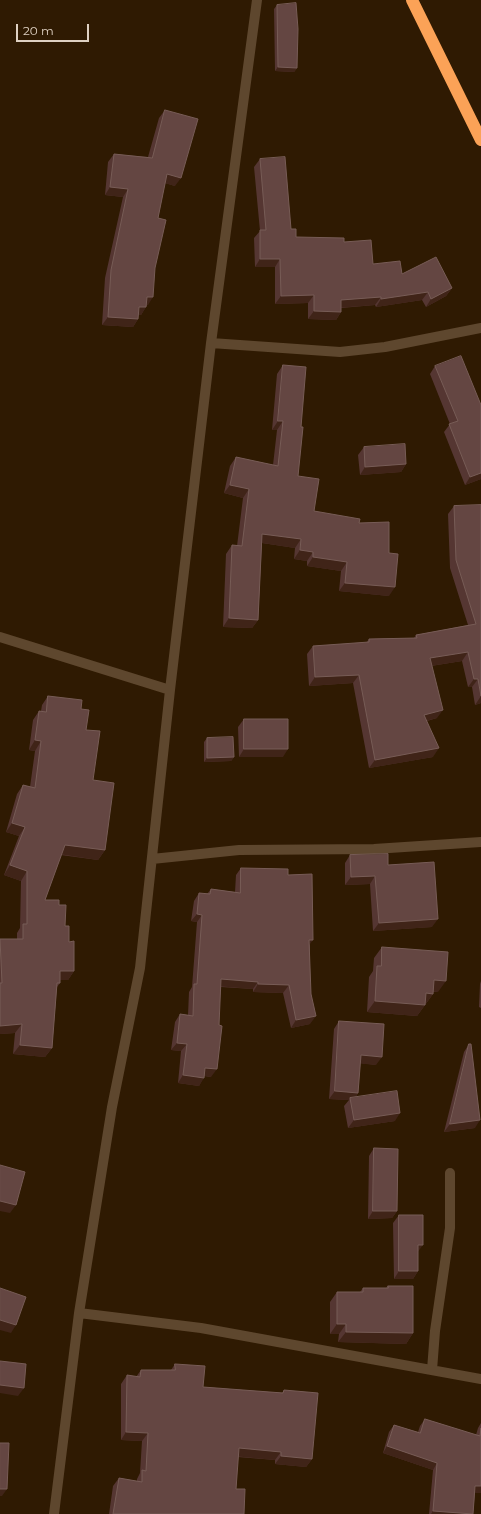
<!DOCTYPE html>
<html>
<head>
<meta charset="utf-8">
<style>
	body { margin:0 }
	#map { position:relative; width:481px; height:1514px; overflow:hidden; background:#2f1a02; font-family:Montserrat,sans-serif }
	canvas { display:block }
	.scale { position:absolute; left:16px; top:24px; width:73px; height:18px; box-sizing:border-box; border:2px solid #dfd1c3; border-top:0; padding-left:5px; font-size:12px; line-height:14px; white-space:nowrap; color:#dfd1c3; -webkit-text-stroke:3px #2f1a02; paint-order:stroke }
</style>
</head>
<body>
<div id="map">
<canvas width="481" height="1514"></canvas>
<div class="scale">20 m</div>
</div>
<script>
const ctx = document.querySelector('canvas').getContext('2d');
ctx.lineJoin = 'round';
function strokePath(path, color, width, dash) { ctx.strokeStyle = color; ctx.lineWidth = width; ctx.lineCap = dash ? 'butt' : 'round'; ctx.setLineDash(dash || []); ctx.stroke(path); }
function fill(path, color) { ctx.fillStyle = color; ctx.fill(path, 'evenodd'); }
const minor = new Path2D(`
	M 211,343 L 340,352 L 385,347 L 481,328
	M 0,637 L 170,690
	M 152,859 L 239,850 L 374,849 L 481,842
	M 79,1313 L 201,1328 L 481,1379
	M 432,1370 L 435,1331 L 450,1228 L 450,1173
	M 54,1514 L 79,1313 L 112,1107 L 140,968 L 170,690 L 211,343 L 257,0`);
const highway = new Path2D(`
	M 412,0 L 481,140`);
const wall = new Path2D(`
	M 277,5 L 297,68 L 294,72 L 275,71 L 274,9 Z
	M 165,110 L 175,186 L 165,183 L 158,218 L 155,268 L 148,305 L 147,305 L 141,315 L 138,315 L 138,319 L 133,327 L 102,325 L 105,278 L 123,197 L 105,195 L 108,162 L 114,154 L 148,157 L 159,118 Z
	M 260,159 L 291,229 L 296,237 L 344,242 L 373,264 L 402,274 L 452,288 L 446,296 L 426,307 L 422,300 L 376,307 L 375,305 L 341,308 L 341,312 L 336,320 L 308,319 L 308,303 L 275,304 L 275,267 L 255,267 L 254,238 L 260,231 L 254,167 Z
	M 283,365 L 301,427 L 298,476 L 314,511 L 359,523 L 389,596 L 339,591 L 341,571 L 307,566 L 307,561 L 294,559 L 295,548 L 262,543 L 258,620 L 252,628 L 223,627 L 226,554 L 232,545 L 237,546 L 243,498 L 224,493 L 230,466 L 236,457 L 273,465 L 277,430 L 272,430 L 277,374 Z
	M 435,366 L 481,405 L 481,479 L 465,485 L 444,432 L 450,424 L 430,374 Z
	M 364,447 L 406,464 L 401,472 L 360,475 L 358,455 Z
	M 481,505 L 481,703 L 475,705 L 472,687 L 468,687 L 462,661 L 431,666 L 437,718 L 427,721 L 433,757 L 369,768 L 353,683 L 309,686 L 307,654 L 313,646 L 366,643 L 369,639 L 414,638 L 416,635 L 468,625 L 450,568 L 448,514 L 454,506 Z
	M 48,696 L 81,709 L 86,730 L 93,780 L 105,850 L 98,860 L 61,855 L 45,900 L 59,905 L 69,942 L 74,971 L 68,980 L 60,980 L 60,983 L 57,987 L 52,1048 L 45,1057 L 13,1054 L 15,1033 L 0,1034 L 0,939 L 17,939 L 17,933 L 20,928 L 21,881 L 4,875 L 19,836 L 6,832 L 17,794 L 23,785 L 30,787 L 35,751 L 29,750 L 33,720 L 39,711 L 41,711 L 42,705 Z
	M 244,719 L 283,757 L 239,757 L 238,727 Z
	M 207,738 L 234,757 L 231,761 L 204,762 L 204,742 Z
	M 350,855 L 432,927 L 373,931 L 370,884 L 345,885 L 345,863 Z
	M 241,868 L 288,875 L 310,944 L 310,1024 L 291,1028 L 283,993 L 253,992 L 253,989 L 221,987 L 211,1077 L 204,1076 L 199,1086 L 178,1083 L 181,1051 L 171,1050 L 175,1022 L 180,1014 L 188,1015 L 189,992 L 192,987 L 197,922 L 191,921 L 194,901 L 199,893 L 207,894 L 211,889 L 235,892 L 236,875 Z
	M 382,947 L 438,992 L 433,992 L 433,994 L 417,1016 L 367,1012 L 369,977 L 373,971 L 374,958 Z
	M 481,981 L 481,1008 L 479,1007 L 480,984 Z
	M 339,1021 L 376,1065 L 360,1063 L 358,1093 L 355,1098 L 395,1121 L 348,1128 L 344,1106 L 349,1100 L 329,1099 L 334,1029 Z
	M 469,1044 L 475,1128 L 444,1132 L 464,1052 Z
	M 374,1148 L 397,1211 L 392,1218 L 368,1219 L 369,1156 Z
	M 399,1215 L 418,1252 L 418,1271 L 413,1279 L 394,1279 L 393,1223 Z
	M 388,1286 L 413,1333 L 406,1344 L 338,1342 L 339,1334 L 330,1334 L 330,1302 L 337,1292 L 360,1292 L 363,1288 L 386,1288 Z
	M 175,1364 L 203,1387 L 282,1393 L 284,1390 L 312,1459 L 306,1467 L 275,1464 L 275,1460 L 238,1457 L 236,1489 L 244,1514 L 109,1514 L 113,1486 L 119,1478 L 137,1481 L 137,1479 L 140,1473 L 142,1441 L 121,1440 L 121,1384 L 127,1375 L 136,1377 L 141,1370 L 171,1370 Z
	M 425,1419 L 476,1435 L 478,1428 L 481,1423 L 481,1493 L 475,1493 L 473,1514 L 429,1514 L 433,1470 L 383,1453 L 389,1432 L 394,1425 L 418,1432 L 420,1426 Z`);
const shadedWall = new Path2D(`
	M 278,67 L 297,68 L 294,72 L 275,71 Z
	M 167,174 L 181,178 L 175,186 L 161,182 Z
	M 110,187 L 128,189 L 123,197 L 105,195 Z
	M 260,259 L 280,259 L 275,267 L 255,267 Z
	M 452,288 L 446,296 L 426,307 L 431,299 Z
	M 428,292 L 422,300 L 376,307 L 381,299 Z
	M 314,295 L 308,303 L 275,304 L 281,296 Z
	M 147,297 L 153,297 L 148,305 L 142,305 Z
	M 381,297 L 375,305 L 336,308 L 341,300 Z
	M 139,307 L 146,307 L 141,315 L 133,315 Z
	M 314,311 L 341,312 L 336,320 L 308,319 Z
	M 108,317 L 138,319 L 133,327 L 102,325 Z
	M 278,421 L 283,421 L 277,430 L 272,430 Z
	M 406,464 L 401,472 L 360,475 L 365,467 Z
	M 481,473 L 481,479 L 465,485 L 470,477 Z
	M 230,485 L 249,489 L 243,498 L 224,493 Z
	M 262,534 L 301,539 L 295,548 L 256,542 Z
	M 300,550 L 313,552 L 307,561 L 294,559 Z
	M 313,557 L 347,562 L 341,571 L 307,566 Z
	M 345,583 L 395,587 L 389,596 L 339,591 Z
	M 229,618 L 258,620 L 252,628 L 223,627 Z
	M 468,652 L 462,661 L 424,667 L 430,658 Z
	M 359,675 L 353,683 L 309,686 L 315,677 Z
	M 474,679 L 478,679 L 472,687 L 468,687 Z
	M 481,696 L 481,703 L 475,705 Z
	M 443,710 L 437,718 L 418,723 L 424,715 Z
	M 35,740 L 41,741 L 35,751 L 29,750 Z
	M 439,748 L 433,757 L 369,768 L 375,760 Z
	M 244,749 L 288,749 L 283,757 L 239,757 Z
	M 234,757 L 231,761 L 204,762 L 207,758 Z
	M 12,823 L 25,827 L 19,836 L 6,832 Z
	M 65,845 L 105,850 L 98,860 L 59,854 Z
	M 10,865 L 27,871 L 21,881 L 4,875 Z
	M 375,876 L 370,884 L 345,885 L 351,877 Z
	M 197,914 L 202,915 L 197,922 L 191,921 Z
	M 438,919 L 432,927 L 373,931 L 379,923 Z
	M 309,940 L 313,940 L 307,948 Z
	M 60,971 L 74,971 L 68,980 L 53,980 Z
	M 221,979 L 258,982 L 253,989 L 216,986 Z
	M 434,980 L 446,981 L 438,992 L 426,991 Z
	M 258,984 L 289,985 L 283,993 L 253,992 Z
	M 426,993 L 433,994 L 417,1016 L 367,1012 L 375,1001 Z
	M 316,1016 L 310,1024 L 291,1028 L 296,1020 Z
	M 22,1024 L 15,1033 L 0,1034 L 0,1026 Z
	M 177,1043 L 187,1044 L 181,1051 L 171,1050 Z
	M 20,1045 L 52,1048 L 45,1057 L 13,1054 Z
	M 361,1055 L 382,1057 L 376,1065 L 355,1063 Z
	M 205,1068 L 217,1069 L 211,1077 L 200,1075 Z
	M 183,1075 L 204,1078 L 199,1086 L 178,1083 Z
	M 335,1091 L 358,1093 L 353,1101 L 350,1098 L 349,1100 L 329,1099 Z
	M 400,1113 L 395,1121 L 348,1128 L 354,1120 Z
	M 480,1120 L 475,1128 L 444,1132 L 450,1124 Z
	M 0,1201 L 16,1205 L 10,1213 L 0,1211 Z
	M 373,1211 L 397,1211 L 392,1218 L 368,1219 Z
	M 418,1245 L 423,1245 L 417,1253 Z
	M 399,1271 L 418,1271 L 413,1279 L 394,1279 Z
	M 0,1320 L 16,1325 L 11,1333 L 0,1330 Z
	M 337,1324 L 346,1324 L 339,1334 L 330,1334 Z
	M 346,1332 L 413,1333 L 406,1344 L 338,1342 Z
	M 0,1385 L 24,1388 L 18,1396 L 0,1393 Z
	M 126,1432 L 148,1433 L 142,1441 L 121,1440 Z
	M 387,1446 L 437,1463 L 433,1470 L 383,1453 Z
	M 239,1448 L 281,1452 L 275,1460 L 233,1456 Z
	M 281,1456 L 312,1459 L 306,1467 L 275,1464 Z
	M 475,1486 L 481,1486 L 481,1493 L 471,1493 Z
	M 0,1489 L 7,1489 L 2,1496 L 0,1496 Z
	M 433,1511 L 469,1514 L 431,1514 Z`);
const building = new Path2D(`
	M 296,3 L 298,29 L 297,68 L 278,67 L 277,5 Z
	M 165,110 L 198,119 L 181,178 L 167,174 L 158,218 L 166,220 L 155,268 L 153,297 L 147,297 L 146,307 L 139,307 L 138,319 L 108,317 L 111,270 L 128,189 L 110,187 L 114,154 L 152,158 Z
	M 285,157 L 291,229 L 296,229 L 296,237 L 344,238 L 344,242 L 371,240 L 373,264 L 400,261 L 402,274 L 436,257 L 452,288 L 431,299 L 428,292 L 381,299 L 381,297 L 341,300 L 341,312 L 314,311 L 314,295 L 281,296 L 280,259 L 260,259 L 260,230 L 266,230 L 260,159 Z
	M 461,356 L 481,405 L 481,473 L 470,477 L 449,424 L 458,421 L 435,366 Z
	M 283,365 L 306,367 L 301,427 L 303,427 L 298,476 L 319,479 L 314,511 L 360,519 L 359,523 L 389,522 L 389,553 L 398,554 L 395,587 L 345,583 L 347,562 L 313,557 L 313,552 L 300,550 L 301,539 L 262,534 L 258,620 L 229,618 L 232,545 L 242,546 L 249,489 L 230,485 L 236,457 L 278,466 L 283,421 L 278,421 Z
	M 405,444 L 406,464 L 365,467 L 364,447 Z
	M 481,505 L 481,696 L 478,679 L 474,679 L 468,652 L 430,658 L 443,710 L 424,715 L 439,748 L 375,760 L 359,675 L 315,677 L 313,646 L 369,642 L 369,639 L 417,638 L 416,635 L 476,624 L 456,560 L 454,506 Z
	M 48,696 L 82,700 L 81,709 L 89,710 L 86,730 L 100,731 L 93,780 L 114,783 L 105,850 L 65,845 L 45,900 L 59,900 L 59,905 L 66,905 L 65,926 L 69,926 L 69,942 L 74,941 L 74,971 L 60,971 L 60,983 L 57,983 L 52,1048 L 20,1045 L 22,1024 L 0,1026 L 0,983 L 2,983 L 0,939 L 23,939 L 23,924 L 27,924 L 27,871 L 10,865 L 25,827 L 12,823 L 23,785 L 35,788 L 41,741 L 35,740 L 39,711 L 46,712 Z
	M 244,719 L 288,719 L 288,749 L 244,749 Z
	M 233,737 L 234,757 L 207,758 L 207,738 Z
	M 388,854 L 388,865 L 434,862 L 438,919 L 379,923 L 375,876 L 351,877 L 350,855 Z
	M 241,868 L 288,869 L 288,875 L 312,874 L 313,940 L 309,940 L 311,994 L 316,1016 L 296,1020 L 289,985 L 258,984 L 258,982 L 221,979 L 219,1025 L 222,1026 L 217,1069 L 205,1068 L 204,1078 L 183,1075 L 187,1044 L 177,1043 L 180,1014 L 193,1016 L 194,984 L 197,984 L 202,915 L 197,914 L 199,893 L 210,894 L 211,889 L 240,893 Z
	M 382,947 L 448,952 L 446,981 L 434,980 L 433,994 L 426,993 L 425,1005 L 375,1001 L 377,966 L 381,966 Z
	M 339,1021 L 384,1024 L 382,1057 L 361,1055 L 358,1093 L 335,1091 Z
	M 469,1044 L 471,1044 L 480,1120 L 450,1124 Z
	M 397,1091 L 400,1113 L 354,1120 L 350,1098 Z
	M 374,1148 L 398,1149 L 397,1211 L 373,1211 Z
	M 0,1165 L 25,1172 L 16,1205 L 0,1201 Z
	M 399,1215 L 423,1215 L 423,1245 L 418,1245 L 418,1271 L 399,1271 Z
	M 388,1286 L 413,1286 L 413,1333 L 346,1332 L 346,1324 L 337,1324 L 337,1292 L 363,1292 L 363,1288 L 388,1288 Z
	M 0,1288 L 26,1297 L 16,1325 L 0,1320 Z
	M 0,1361 L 26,1364 L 24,1388 L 0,1385 Z
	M 175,1364 L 205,1366 L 203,1387 L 283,1393 L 284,1390 L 318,1393 L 312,1459 L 281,1456 L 281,1452 L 239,1448 L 236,1489 L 245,1489 L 244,1514 L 113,1514 L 119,1478 L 142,1482 L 142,1470 L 146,1471 L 148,1433 L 126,1432 L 127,1375 L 140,1377 L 141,1370 L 175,1370 Z
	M 425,1419 L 480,1436 L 481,1428 L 481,1486 L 475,1486 L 473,1514 L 433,1511 L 437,1463 L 387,1446 L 394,1425 L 420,1433 Z
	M 0,1443 L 9,1443 L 7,1489 L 0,1489 Z`);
strokePath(minor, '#5e472e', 10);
strokePath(highway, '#fba257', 12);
fill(wall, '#553632');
fill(shadedWall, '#402418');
fill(building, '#644642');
strokePath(building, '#775c56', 1);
</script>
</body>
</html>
